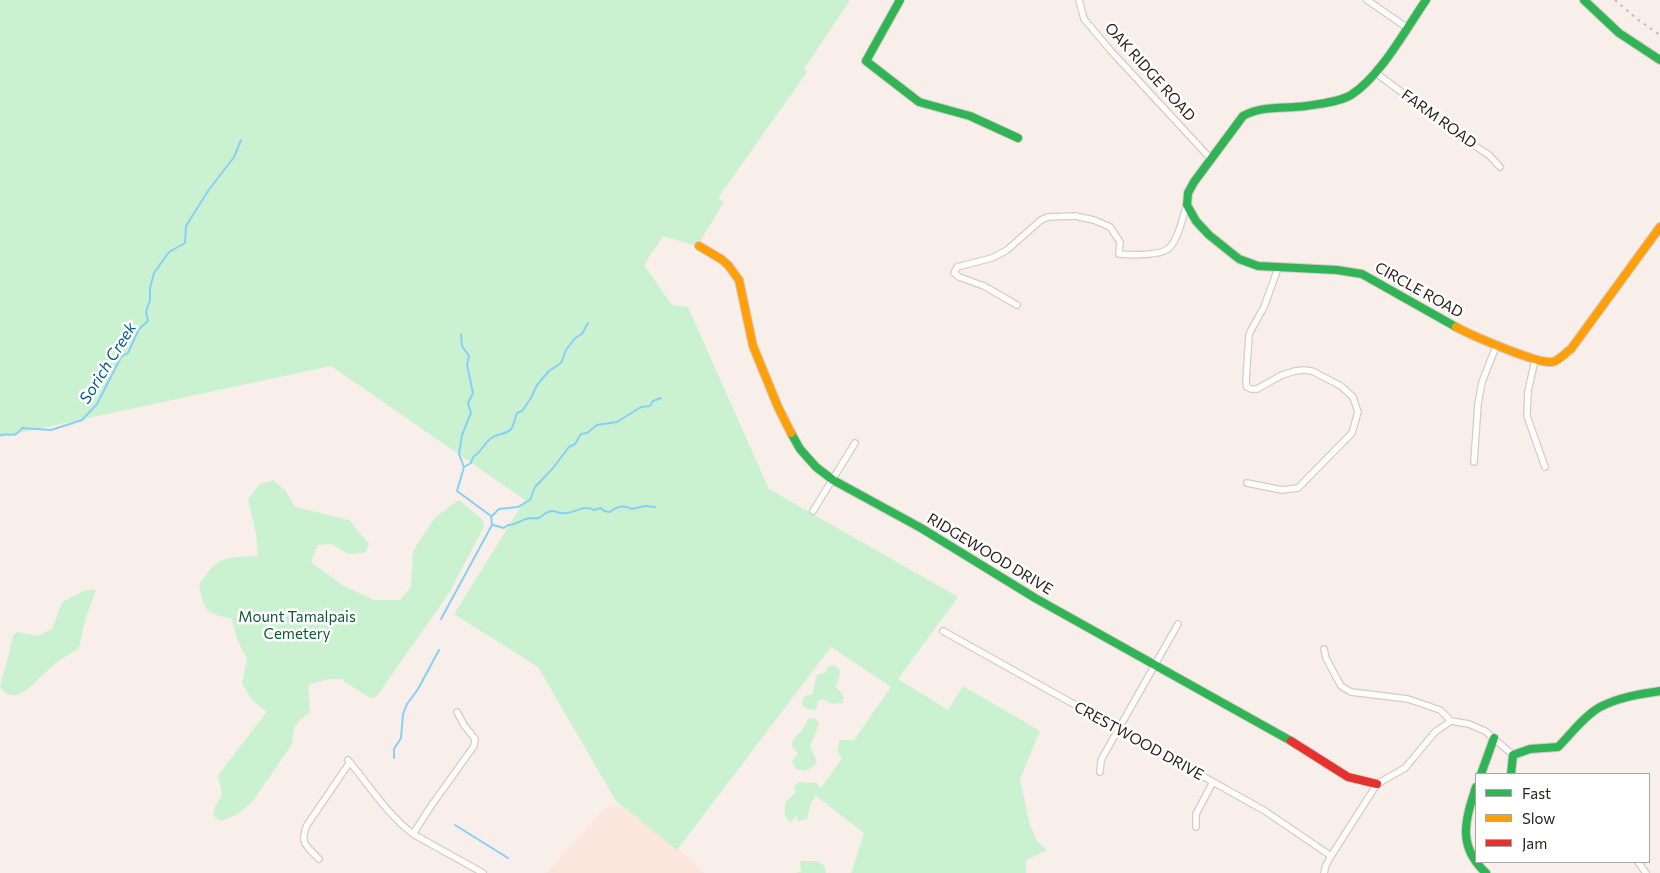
<!DOCTYPE html>
<html>
<head>
<meta charset="utf-8">
<style>
	body { margin:0 }
	#map { position:relative; width:1660px; height:873px; overflow:hidden; background:#f8efea; font-family:Commissioner,sans-serif }
	canvas { display:block }
	.legend { position:absolute; left:1475px; top:773px; width:175px; height:90px; box-sizing:border-box; background:#fff; border:1px solid #aaa6a4; margin:0; padding:6px 9px; list-style:none; font-size:15px; color:#2b211c }
	.legend li { display:flex; align-items:center; gap:10px; height:25px }
	.legend b { width:25px; border:1px solid #aaa6a4 }
</style>
</head>
<body>
<div id="map">
<canvas width="1660" height="873"></canvas>
<ul class="legend">
<li><b style="height:6px;background:#30b455"></b>Fast</li>
<li><b style="height:6px;background:#ff9f0a"></b>Slow</li>
<li><b style="height:6px;background:#e5322d"></b>Jam</li>
</ul>
</div>
<script>
const ctx = document.querySelector('canvas').getContext('2d');
ctx.lineJoin = 'round';
function fill(path, color) { ctx.fillStyle = color; ctx.fill(path, 'evenodd'); }
function strokePath(path, color, width, dash) { ctx.strokeStyle = color; ctx.lineWidth = width; ctx.lineCap = dash ? 'butt' : 'round'; ctx.setLineDash(dash || []); ctx.stroke(path); }
function write(font, color, halo, rows, align = 'center') {
  ctx.font = font + ' Commissioner,sans-serif'; ctx.lineWidth = 5; ctx.setLineDash([]); ctx.textBaseline = 'middle'; ctx.strokeStyle = halo; ctx.fillStyle = color; for (const [text, x, y, turn = 0] of rows) {
    ctx.save(); ctx.translate(x, y); ctx.rotate((+turn || 0) * Math.PI / 180); ctx.textAlign = isNaN(turn) ? turn : align; if (halo) ctx.strokeText(text, 0, 0); ctx.fillText(text, 0, 0); ctx.restore();
  }
}
const built = new Path2D(`
	M 621,806 L 647,825 L 650,823 L 705,873 L 546,873 L 605,808 Z`);
const green = new Path2D(`
	M 0,0 L 850,0 L 804,69 L 807,72 L 718,198 L 724,202 L 697,246 L 663,236 L 644,265 L 672,305 L 688,307 L 769,489 L 958,597 L 898,679 L 948,710 L 963,686 L 1040,731 L 1020,779 L 1030,826 L 1037,841 L 1047,850 L 1026,860 L 1026,873 L 851,873 L 864,833 L 816,796 L 811,803 L 807,819 L 798,821 L 797,816 L 790,822 L 785,816 L 785,803 L 796,792 L 794,787 L 798,782 L 816,783 L 821,788 L 842,758 C 836,752 837,747 840,740 L 854,740 L 891,687 L 831,647 L 677,850 L 616,801 L 538,667 L 454,614 L 525,500 L 331,366 L 0,437 Z
	M 273,480 L 285,490 L 295,507 L 349,520 L 369,544 L 365,553 L 348,554 L 332,544 L 318,545 L 311,562 L 342,585 L 374,600 L 400,600 L 411,587 L 413,551 L 434,519 L 450,506 L 459,500 L 483,520 L 484,527 L 449,593 L 377,696 L 370,698 L 341,679 L 329,679 L 308,685 L 310,712 L 301,719 L 294,727 L 292,744 L 253,801 L 238,814 L 221,821 L 213,816 L 215,806 L 222,795 L 218,775 L 267,712 L 253,701 L 242,684 L 247,659 L 237,639 L 232,619 C 205,612 205,613 199,585 C 219,554 224,558 258,556 L 256,534 L 248,499 L 259,485 Z
	M 86,590 L 96,590 L 86,617 L 79,648 C 68,655 56,662 47,671 C 35,681 15,709 0,687 C 4,669 10,653 13,635 L 17,632 L 38,636 L 52,629 L 62,602 Z
	M 832,665 L 837,667 L 840,671 L 839,679 L 835,687 L 840,691 L 844,697 L 842,703 L 832,704 L 823,699 L 818,701 L 816,710 L 807,709 L 802,705 L 803,699 L 807,695 L 812,695 L 817,675 L 826,672 L 827,668 Z
	M 815,718 L 819,724 L 810,746 L 817,762 C 811,770 806,772 796,769 L 792,762 L 798,753 C 786,743 794,739 802,730 C 804,727 806,723 808,719 Z
	M 800,861 L 818,861 L 825,867 L 826,873 L 795,873 L 801,872 Z`);
const stream = new Path2D(`
	M 0,435 C 12,433 14,439 22,428 L 51,430 L 82,420 L 97,404 L 121,357 L 128,353 L 139,329 L 148,321 L 146,312 L 150,300 L 150,288 L 154,273 L 169,252 L 185,243 L 186,226 L 208,191 L 234,157 L 241,140
	M 464,467 L 471,463 L 473,457 C 482,452 484,442 493,437 C 499,433 506,435 511,429 C 514,425 515,418 517,413 L 522,411 L 531,398 L 537,385 L 549,371 L 561,363 L 566,350 L 575,338 L 582,334 L 588,323
	M 492,516 L 499,509 L 518,507 L 530,500 L 535,487 L 553,468 L 569,447 L 575,444 L 581,434 L 587,433 L 597,425 L 617,422 L 641,407 L 650,406 L 653,401 L 661,398
	M 493,525 L 504,528 L 508,525 C 517,525 522,519 530,518 C 533,518 536,519 538,518 C 542,517 545,513 548,512 C 554,509 555,512 560,513 C 572,516 583,503 594,510 L 601,508 L 604,511 L 610,512 C 618,506 623,505 632,509 L 645,506 L 655,507
	M 441,619 L 492,525 L 491,516 L 457,491 L 464,467 L 459,454 L 462,435 L 471,413 L 468,403 L 473,393 L 467,365 L 469,356 L 462,346 L 461,334
	M 394,758 L 394,749 L 401,738 L 403,714 L 407,704 L 418,689 L 439,650
	M 455,825 L 508,858`);
const street = new Path2D(`
	M 1079,0 L 1084,19 L 1090,26 L 1111,51 L 1210,158
	M 1367,0 L 1406,27
	M 1376,73 L 1463,138 L 1489,155 L 1500,167
	M 1017,305 L 984,286 L 959,277 L 954,273 L 957,267 L 992,258 L 1007,250 L 1041,220 L 1048,217 L 1075,216 L 1094,220 L 1110,227 L 1120,242 L 1119,254 C 1131,255 1161,256 1169,248 C 1179,238 1182,218 1187,205
	M 1535,360 L 1528,391 L 1527,416 L 1545,467
	M 1474,462 L 1478,404 L 1482,382 L 1497,344
	M 1247,483 L 1282,490 L 1298,488 L 1352,433 L 1358,412 L 1353,397 L 1341,386 L 1312,371 L 1303,370 L 1295,371 L 1282,375 L 1257,389 L 1251,389 L 1247,387 L 1246,382 L 1249,334 L 1264,307 L 1278,268
	M 813,511 L 855,443
	M 943,631 L 1265,811 L 1331,856
	M 1324,649 L 1326,658 L 1336,677 L 1341,686 L 1351,692 L 1408,699 L 1440,710 L 1451,721 L 1469,724 L 1485,731 L 1513,755
	M 348,760 C 369,785 386,813 413,834 L 483,873
	M 1100,772 L 1101,760 L 1178,624
	M 1196,827 L 1196,814 L 1213,782
	M 413,834 L 431,806 L 474,746 L 475,739 L 464,725 L 457,712
	M 319,859 C 307,846 299,844 307,825 L 350,762
	M 1638,862 L 1646,873
	M 1324,873 L 1326,865 L 1331,856 L 1377,784 L 1405,768 L 1435,732 L 1451,721`);
const fast = new Path2D(`
	M 900,0 L 866,61 L 919,102 L 970,116 L 1018,138
	M 1426,0 C 1406,29 1380,77 1351,95 C 1339,102 1320,104 1306,106 C 1284,109 1263,105 1243,116 L 1194,182 L 1188,193 L 1187,205 L 1196,221 L 1209,235 L 1239,259 L 1258,266 L 1337,270 L 1362,274 L 1456,327
	M 1584,0 L 1619,33 L 1660,60
	M 791,433 L 800,449 L 816,467 L 833,480 L 921,528 L 1035,598 L 1291,741
	M 1481,774 L 1494,738
	M 1511,774 L 1513,755 L 1530,749 L 1558,747 C 1571,734 1584,716 1600,707 C 1619,697 1640,694 1660,691
	M 1476,787 C 1465,821 1457,846 1486,873`);
const slow = new Path2D(`
	M 699,246 L 721,259 L 728,265 L 739,280 L 753,346 L 778,407 L 791,433
	M 1456,327 C 1471,335 1537,364 1552,362 C 1559,361 1565,353 1571,349 L 1660,227`);
const jam = new Path2D(`
	M 1291,741 L 1348,777 L 1377,784`);
const rail = new Path2D(`
	M 1615,0 L 1637,19 L 1660,35`);
const streetNames = [
	["OAK RIDGE ROAD",1150,72,48],
	["FARM ROAD",1439,119,36],
	["CIRCLE ROAD",1419,290,29],
	["RIDGEWOOD DRIVE",990,554,31],
	["CRESTWOOD DRIVE",1139,741,29]
];
const parkNames = [
	["Mount Tamalpais",297,617],
	["Cemetery",297,634]
];
const waterNames = [
	["Sorich Creek",108,363,-58]
];
fill(built, '#fbe7dd');
fill(green, '#caf2d1');
strokePath(stream, '#86d0f7', 2);
strokePath(street, '#d5ccc7', 8);
strokePath(fast, '#d5ccc7', 10);
strokePath(slow, '#d5ccc7', 10);
strokePath(jam, '#d5ccc7', 10);
strokePath(street, '#fefdfc', 5.5);
strokePath(fast, '#30b455', 8);
strokePath(slow, '#ff9f0a', 8);
strokePath(jam, '#e5322d', 8);
strokePath(rail, '#bcb9b8', 2, [2.5, 5]);
write('15px', '#2b211c', '#fff', streetNames);
write('15px', '#0f5931', '#fff', parkNames);
write('italic 16px', '#005c82', '#fff', waterNames);
</script>
</body>
</html>
